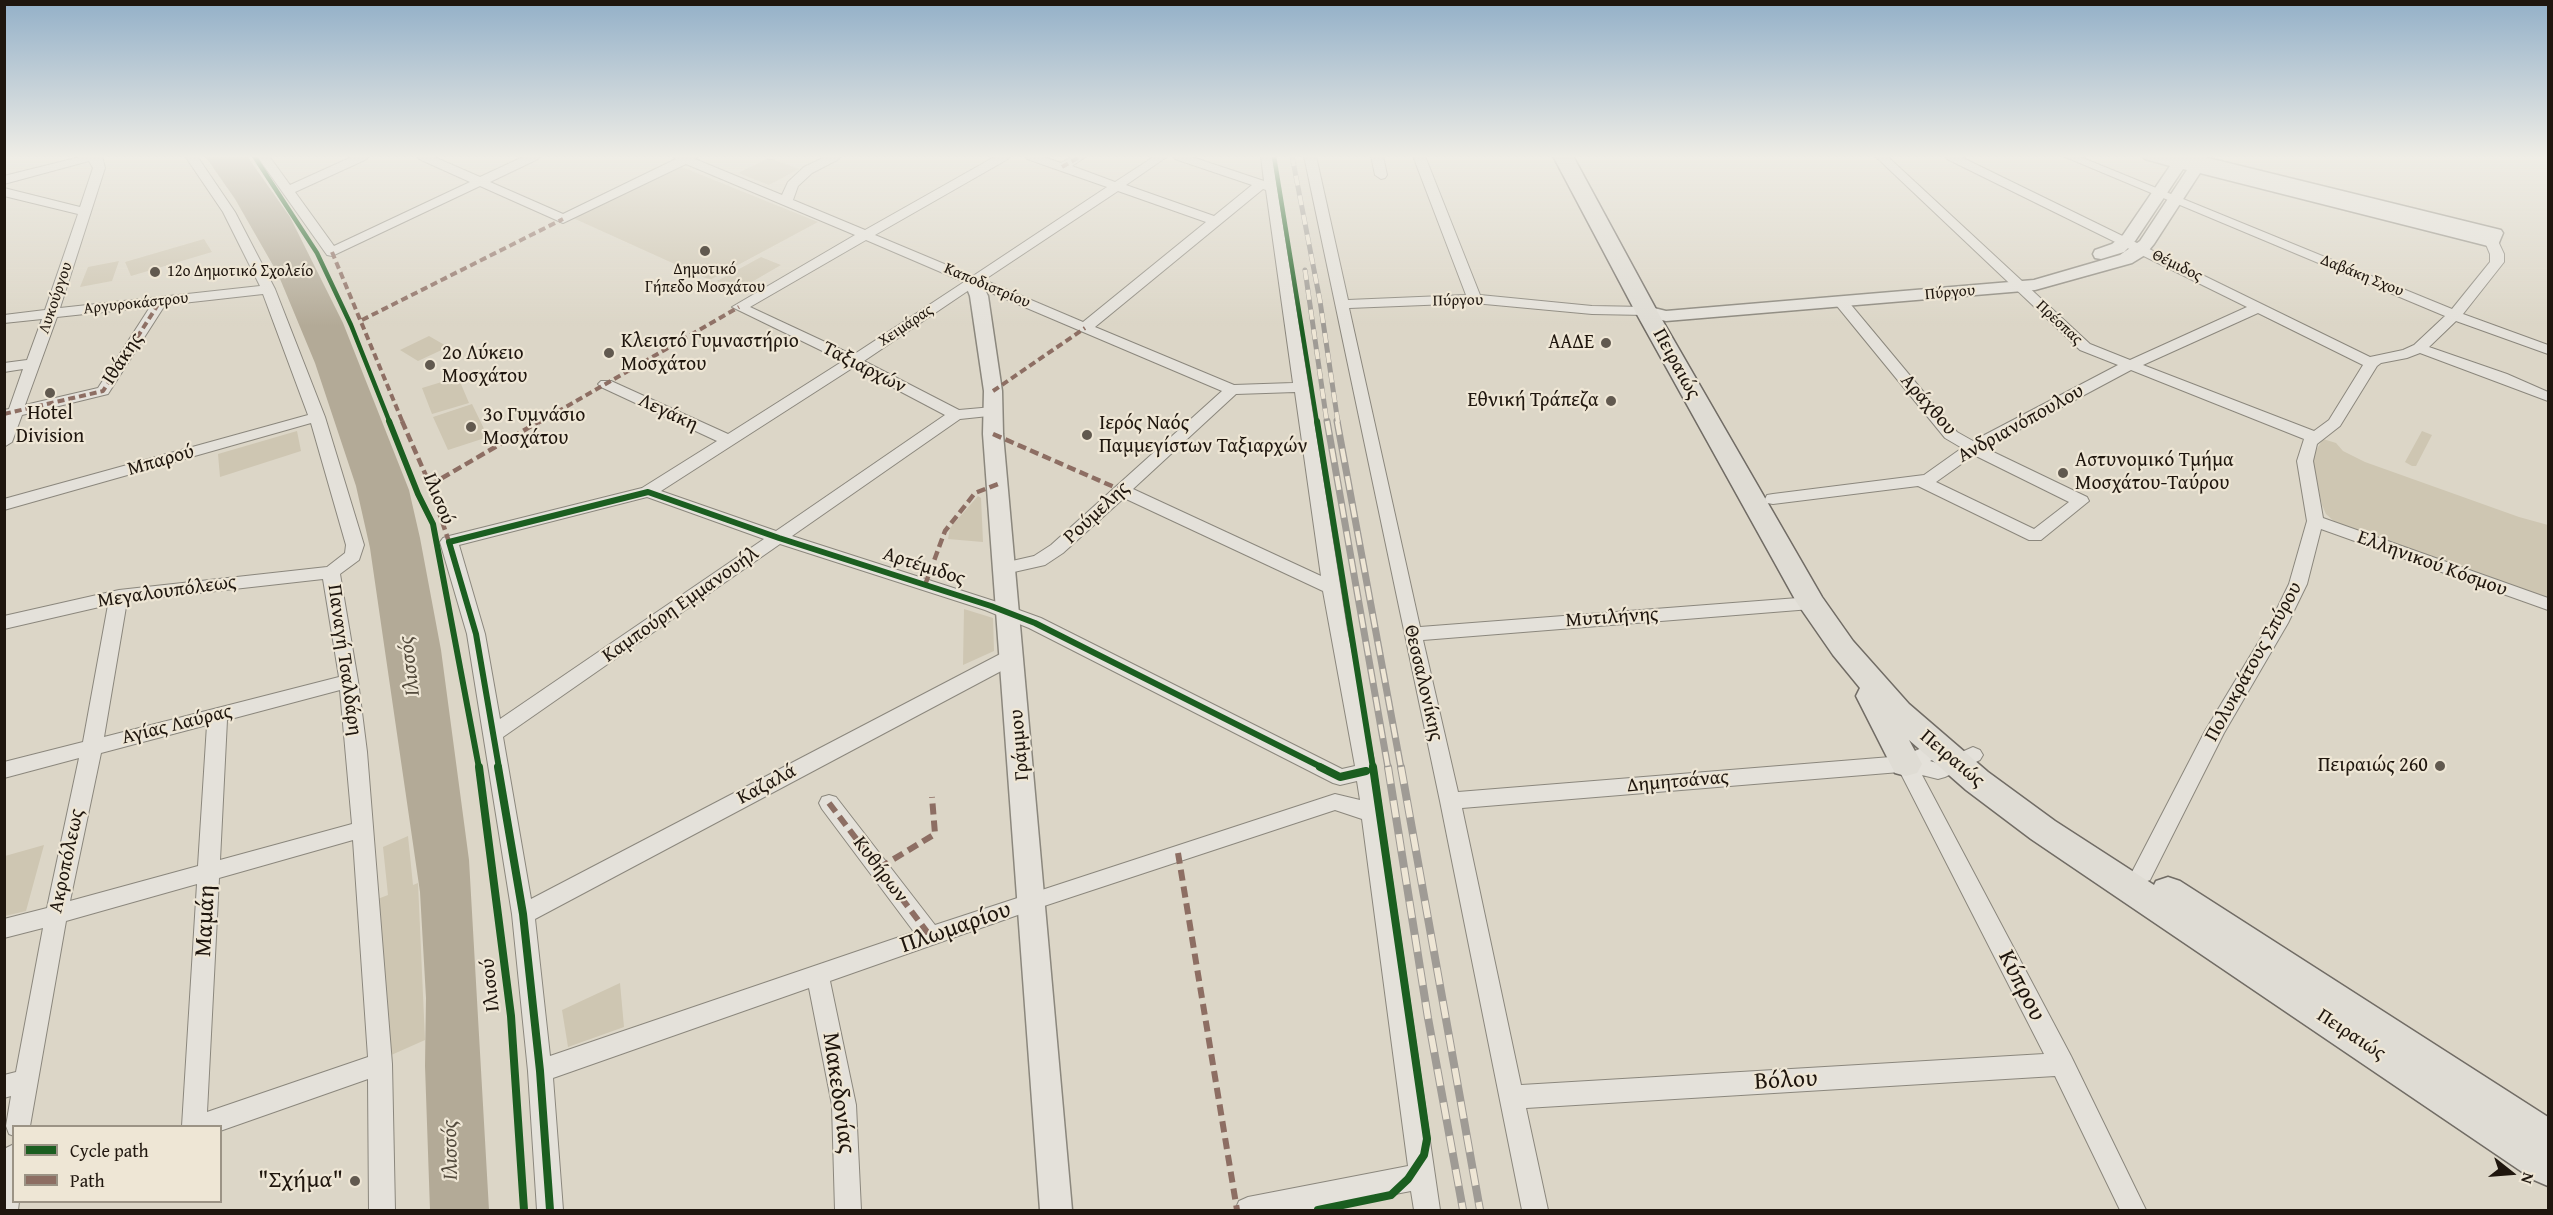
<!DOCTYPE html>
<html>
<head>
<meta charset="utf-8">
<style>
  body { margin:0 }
  #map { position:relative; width:2553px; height:1215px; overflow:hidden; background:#dcd6c7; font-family:"Gentium Book Plus",serif }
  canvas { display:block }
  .frame { position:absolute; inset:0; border:6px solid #1f160e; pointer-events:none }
  .legend { position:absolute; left:12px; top:1125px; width:210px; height:78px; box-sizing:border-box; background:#eee6d5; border:2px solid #9b9385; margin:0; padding:8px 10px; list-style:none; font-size:18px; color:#1f160e }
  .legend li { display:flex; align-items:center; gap:12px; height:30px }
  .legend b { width:30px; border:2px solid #9b9385 }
  .north { position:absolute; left:2481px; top:1143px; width:60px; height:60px; -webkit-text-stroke:4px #eee6d5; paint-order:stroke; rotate:107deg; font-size:16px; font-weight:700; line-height:24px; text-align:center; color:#1f160e }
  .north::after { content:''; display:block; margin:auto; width:21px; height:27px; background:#1f160e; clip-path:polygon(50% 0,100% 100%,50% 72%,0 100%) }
</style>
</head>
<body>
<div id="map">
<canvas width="2553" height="1215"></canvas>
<div class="frame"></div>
<ul class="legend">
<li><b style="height:8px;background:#1b5e20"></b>Cycle path</li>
<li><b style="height:8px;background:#8d6e63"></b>Path</li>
</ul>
<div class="north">N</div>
</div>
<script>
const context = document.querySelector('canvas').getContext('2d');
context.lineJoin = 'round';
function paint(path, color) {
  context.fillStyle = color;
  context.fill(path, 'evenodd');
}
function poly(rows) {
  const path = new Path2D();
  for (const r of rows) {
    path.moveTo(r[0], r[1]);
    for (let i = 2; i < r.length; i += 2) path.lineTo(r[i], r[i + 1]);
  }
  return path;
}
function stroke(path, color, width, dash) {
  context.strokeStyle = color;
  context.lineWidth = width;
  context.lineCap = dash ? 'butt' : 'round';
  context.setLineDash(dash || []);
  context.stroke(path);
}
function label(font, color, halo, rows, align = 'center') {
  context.font = font + ' "Gentium Book Plus",serif';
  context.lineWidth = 4.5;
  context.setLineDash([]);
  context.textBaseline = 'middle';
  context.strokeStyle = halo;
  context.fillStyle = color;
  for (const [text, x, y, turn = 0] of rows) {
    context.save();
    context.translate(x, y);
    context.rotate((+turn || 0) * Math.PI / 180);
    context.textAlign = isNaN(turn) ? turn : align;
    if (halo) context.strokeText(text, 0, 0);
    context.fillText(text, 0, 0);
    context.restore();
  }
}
paint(poly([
  [769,158,799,169,769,185,738,173],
  [682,167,818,222,710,280,573,218],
  [204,239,212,252,131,276,125,262],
  [761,257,781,265,738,290,717,281],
  [119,261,112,281,80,287,88,267],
  [429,336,448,347,418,361,400,350],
  [458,377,469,403,432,414,422,388],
  [472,404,488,437,448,450,433,417],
  [297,431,301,451,220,477,218,454],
  [2422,431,2432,435,2416,466,2412,466,2405,462],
  [2323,439,2336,443,2343,451,2365,462,2519,517,2548,525,2548,601,2386,546,2337,524,2326,514,2322,505,2313,464,2315,452],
  [978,496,981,498,983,542,948,539,950,528],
  [964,609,993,618,994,651,963,665],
  [408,836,413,885,418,883,425,1040,389,1056,375,900,388,895,383,847],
  [44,845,26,911,5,916,5,856],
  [620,983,624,1027,568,1047,562,1010]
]), '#cec6b2');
paint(poly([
  [205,156,247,156,290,217,343,323,409,490,420,538,441,650,469,860,489,1210,430,1210,425,1066,426,998,420,892,370,548,356,486,315,363,278,274,235,199]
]), '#b3aa97');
const minor = poly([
  [84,156,102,156,105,168,60,308,260,286,223,212,185,156,197,156,235,212,275,289,325,417,364,545,359,560,340,574,358,681,367,752,392,1064,395,1210,369,1210,368,1079,220,1131,220,1126,182,1126,197,884,66,921,30,1126,14,1126,14,1136,9,1134,6,1126,11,1096,4,1098,4,1075,16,1072,43,928,4,938,4,919,47,908,79,758,4,778,4,762,83,742,108,605,4,629,4,616,119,590,327,567,345,553,346,545,311,423,4,510,4,499,308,415,263,294,165,305,108,394,22,415,12,442,4,447,4,410,9,409,23,369,4,372,4,363,27,360,42,319,4,323,4,315,45,310,78,214,4,196,4,188,80,207,93,168,89,161,4,184,4,176,84,156],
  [150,307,98,388,25,405,57,317,150,307],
  [323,579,339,677,104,737,127,601,323,579],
  [340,690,352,824,220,860,227,720,340,690],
  [207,725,198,866,70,901,101,753,207,725],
  [353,840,368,1057,207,1112,219,878,353,840],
  [257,156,269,156,290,185,354,156,369,156,367,159,295,192,334,246,470,182,419,159,417,156,432,156,480,177,525,156,540,156,538,159,490,182,563,214,676,159,672,156,698,156,695,159,782,195,788,182,804,167,827,156,841,156,839,159,812,173,798,186,793,200,865,230,996,156,1010,156,1008,159,875,235,973,276,1107,187,1027,159,1025,156,1041,156,1061,163,1073,156,1087,156,1072,166,1115,182,1155,156,1168,156,1126,185,1214,216,1252,185,1175,159,1173,156,1189,156,1264,181,1261,157,1272,156,1347,629,1376,771,1440,1210,1414,1210,1411,1191,1311,1210,1235,1210,1239,1201,1248,1197,1408,1166,1362,819,1335,810,1032,910,830,981,856,1105,861,1210,835,1210,832,1105,809,988,553,1078,563,1210,537,1210,528,1071,512,914,467,634,440,542,443,538,449,536,642,488,717,441,601,387,598,384,601,381,611,381,728,434,843,361,732,307,855,235,686,164,563,223,480,186,332,256,327,255,257,156],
  [1263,189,1266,190,1293,383,1234,385,1095,327,1263,189],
  [1118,191,1206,222,1083,322,984,280,1118,191],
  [866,240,964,282,853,355,750,307,866,240],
  [975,286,1222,391,1051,545,1034,556,999,564,996,568,999,572,1005,574,1045,565,1063,553,1124,498,1323,591,1355,766,1342,769,1041,618,997,602,792,536,960,419,998,415,1001,412,998,409,993,407,959,410,864,361,975,286],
  [854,367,945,415,776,531,661,491,854,367],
  [1295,392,1321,576,1133,489,1236,394,1295,392],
  [647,497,764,539,500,719,485,634,459,545,647,497],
  [780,544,985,610,1029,628,1333,783,1340,785,1357,781,1360,800,1335,794,935,925,836,797,829,795,822,797,819,803,822,809,914,932,550,1056,535,919,1020,661,1022,656,1020,651,1013,649,1006,651,531,899,503,737,780,544],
  [1304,156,1316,156,1348,300,1466,295,1413,156,1425,156,1480,295,1592,306,1646,307,1653,311,1646,315,1592,314,1474,303,1349,308,1420,627,1811,597,1817,599,1820,603,1817,607,1811,609,1423,640,1458,792,1903,756,1938,741,1945,744,1948,749,1945,754,1930,761,1937,763,1973,747,1980,750,1983,755,1980,760,1945,777,1938,779,1922,775,2071,1056,2146,1210,2120,1210,2055,1076,1526,1108,1548,1210,1522,1210,1440,801,1304,156],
  [1900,772,2044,1054,1521,1085,1462,808,1900,772],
  [1371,156,1383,156,1387,175,1385,178,1381,179,1375,175,1371,156],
  [1875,156,1887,156,2090,344,2130,360,2247,307,1947,159,1945,156,1959,156,2370,357,2403,350,2414,345,2445,316,2063,156,2078,156,2452,309,2490,262,2490,254,2485,242,2492,238,2497,239,2504,254,2504,262,2463,314,2548,345,2548,354,2456,321,2429,347,2507,374,2548,392,2548,401,2420,353,2407,358,2381,363,2377,366,2340,426,2317,444,2313,461,2323,518,2548,598,2548,610,2321,529,2307,584,2288,623,2224,733,2150,880,2142,883,2134,880,2131,874,2205,731,2270,623,2289,584,2307,521,2297,461,2304,439,2131,370,1985,448,2087,497,2089,501,2041,540,2029,540,1918,486,1773,504,1767,503,1765,499,1767,495,1773,494,1924,475,1962,448,1945,438,1837,306,1835,303,1837,300,1847,300,1957,432,1973,441,2118,365,2080,350,1875,156],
  [2258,313,2363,365,2329,420,2314,431,2143,365,2258,313],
  [1974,455,2069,502,2034,529,1936,482,1974,455],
  [14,1144,14,1202,19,1202,18,1210,4,1210,4,1149,14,1144]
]);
const tertiary = poly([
  [2142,156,2200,156,2501,230,2503,233,2498,245,2492,247,2200,173,2154,244,2145,255,2132,263,2035,290,1666,321,1640,315,1637,311,1640,307,1646,306,1666,311,2034,280,2120,255,2140,241,2187,170,2183,169,2135,241,2124,252,2101,259,2095,258,2093,254,2095,250,2112,244,2123,235,2170,166,2145,159,2142,156],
  [973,276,979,277,988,296,1002,391,1003,434,1072,1210,1040,1210,983,434,984,391,970,296,964,281,967,277,973,276]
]);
const primary = poly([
  [1553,156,1573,156,1657,311,1822,597,1853,641,1909,704,1988,772,2055,821,2154,885,2156,881,2168,877,2180,881,2548,1117,2548,1186,2534,1180,2031,839,1966,790,1909,740,1922,764,1917,773,1906,776,1895,773,1856,696,1860,688,1833,655,1797,603,1635,311,1553,156]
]);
stroke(minor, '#8b877d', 2);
stroke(tertiary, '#8b877d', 3);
stroke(primary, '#716c65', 3);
paint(minor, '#e4e1da');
paint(tertiary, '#e4e1da');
paint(primary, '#dfdcd4');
const railFar2 = poly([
  [1292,156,1320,301,1338,423],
  [1305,270,1327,423]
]);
const railFar1 = poly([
  [1327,421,1388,768],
  [1337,421,1401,768]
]);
const rail = poly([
  [1388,767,1428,1018,1463,1210],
  [1401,767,1480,1210]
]);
stroke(railFar2, '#9f9b95', 5);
stroke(railFar1, '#9f9b95', 7);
stroke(rail, '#9f9b95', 8);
stroke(railFar2, '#eee6d5', 4, [10]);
stroke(railFar1, '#eee6d5', 4.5, [14]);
stroke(rail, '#eee6d5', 6, [17]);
stroke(poly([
  [1062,167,1081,156],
  [332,252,403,423],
  [362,320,563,219],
  [993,391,1085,328],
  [4,414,103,391,159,303],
  [538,423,739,307]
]), '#8d6e63', 4, [7, 4]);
stroke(poly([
  [402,421,430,485,449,542],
  [993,434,1121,490],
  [430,485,540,421],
  [925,585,945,531,975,493,998,484]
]), '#8d6e63', 4.5, [9, 4.5]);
stroke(poly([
  [829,803,931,937],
  [1178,853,1237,1210],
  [879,868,935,834,932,797]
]), '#8d6e63', 6, [11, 6]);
stroke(poly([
  [254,156,317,253,351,325,390,423],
  [1274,156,1317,423]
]), '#1b5e20', 4.5);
stroke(poly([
  [389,421,418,494,433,524,479,768],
  [1317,421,1373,768],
  [499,768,476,634,449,542,648,492,779,538,991,606,1035,623,1323,768]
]), '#1b5e20', 6);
stroke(poly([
  [479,767,511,1016,524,1210],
  [498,767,523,914,540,1071,550,1210],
  [1320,767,1340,777,1366,771],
  [1318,1210,1391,1195,1408,1179,1424,1155,1427,1139,1373,767]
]), '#1b5e20', 8);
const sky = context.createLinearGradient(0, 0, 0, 326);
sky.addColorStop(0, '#93b0c8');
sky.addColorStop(0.48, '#efede6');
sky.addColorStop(1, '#efede600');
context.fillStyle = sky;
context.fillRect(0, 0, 2553, 326);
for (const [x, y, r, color] of [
  [705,251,6,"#61594f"],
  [155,272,6,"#61594f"],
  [1606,343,6,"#61594f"],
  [609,353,6,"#61594f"],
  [430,365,6,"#61594f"],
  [50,393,6,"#61594f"],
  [1611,401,6,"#61594f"],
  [471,427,6,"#61594f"],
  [1087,435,6,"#61594f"],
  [2063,473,6,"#61594f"],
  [2440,766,6,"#61594f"],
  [355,1181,6,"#61594f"]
]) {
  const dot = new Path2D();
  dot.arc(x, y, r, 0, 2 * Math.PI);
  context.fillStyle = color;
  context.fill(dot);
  stroke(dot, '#eee6d5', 2);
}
label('16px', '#1f160e', '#eee6d5', [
  ["Θέμιδος",2177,266,26],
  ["Δαβάκη Σχου",2362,276,22],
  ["Καποδιστρίου",987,286,23],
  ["Πύργου",1950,293,-5],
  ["Λυκούργου",56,298,-71],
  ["Πύργου",1458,301,-1],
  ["Αργυροκάστρου",136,304,-6],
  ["Πρέσπας",2059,323,43],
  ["Χειμάρας",906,326,-34]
]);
label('16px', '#1f160e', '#eee6d5', [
  ["Δημοτικό",705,270],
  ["Γήπεδο Μοσχάτου",705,288],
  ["12ο Δημοτικό Σχολείο",167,272,"left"]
]);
label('20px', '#1f160e', '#eee6d5', [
  ["Κλειστό Γυμναστήριο",621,342],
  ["Μοσχάτου",621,365],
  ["ΑΑΔΕ",1594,343,"right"],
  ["2ο Λύκειο",442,354],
  ["Μοσχάτου",442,377],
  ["Εθνική Τράπεζα",1599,401,"right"],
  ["Hotel",50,414,"center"],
  ["Division",50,437,"center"],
  ["3o Γυμνάσιο",483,416],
  ["Μοσχάτου",483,439],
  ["Ιερός Ναός",1099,424],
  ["Παμμεγίστων Ταξιαρχών",1099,447],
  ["Αστυνομικό Τμήμα",2075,461],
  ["Μοσχάτου-Ταύρου",2075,484],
  ["Πειραιώς 260",2428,766,"right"]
], 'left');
label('20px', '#1f160e', '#eee6d5', [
  ["Ιθάκης",123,359,-57],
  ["Πειραιώς",1676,364,61],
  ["Ταξιαρχών",864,368,27],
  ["Αράχθου",1928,405,49],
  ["Λεγάκη",668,413,25],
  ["Ανδριανόπουλου",2021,424,-29],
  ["Μπαρού",161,461,-16],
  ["Ιλισού",438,499,68],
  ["Ρούμελης",1097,513,-43],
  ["Ελληνικού Κόσμου",2432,564,20],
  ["Αρτέμιδος",924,567,18],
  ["Μεγαλουπόλεως",167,592,-8],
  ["Καμπούρη Εμμανουήλ",681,605,-35],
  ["Μυτιλήνης",1612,618,-4],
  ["Παναγή Τσαλδάρη",344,660,82],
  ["Πολυκράτους Σπύρου",2254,662,-61],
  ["Θεσσαλονίκης",1423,683,77],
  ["Αγίας Λαύρας",177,725,-14],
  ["Γράμμου",1020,745,-95],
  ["Πειραιώς",1952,759,40],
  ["Δημητσάνας",1678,782,-5],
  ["Καζαλά",767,785,-28],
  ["Ακροπόλεως",67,861,-78],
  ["Κυθήρων",880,870,53],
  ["Ιλισού",491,985,-96],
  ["Πειραιώς",2351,1035,33]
]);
label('italic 21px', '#534a3c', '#eee6d5', [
  ["Ιλισσός",410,666,-97],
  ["Ιλισσός",451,1150,-91]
]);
label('24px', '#1f160e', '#eee6d5', [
  ["Μαμάη",206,921,-87],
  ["Πλωμαρίου",956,928,-19],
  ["Κύπρου",2021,986,63],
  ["Βόλου",1786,1081,-3],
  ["Μακεδονίας",838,1093,82]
]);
label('24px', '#1f160e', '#eee6d5', [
  ["\"Σχήμα\"",343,1181]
], 'right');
</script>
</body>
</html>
